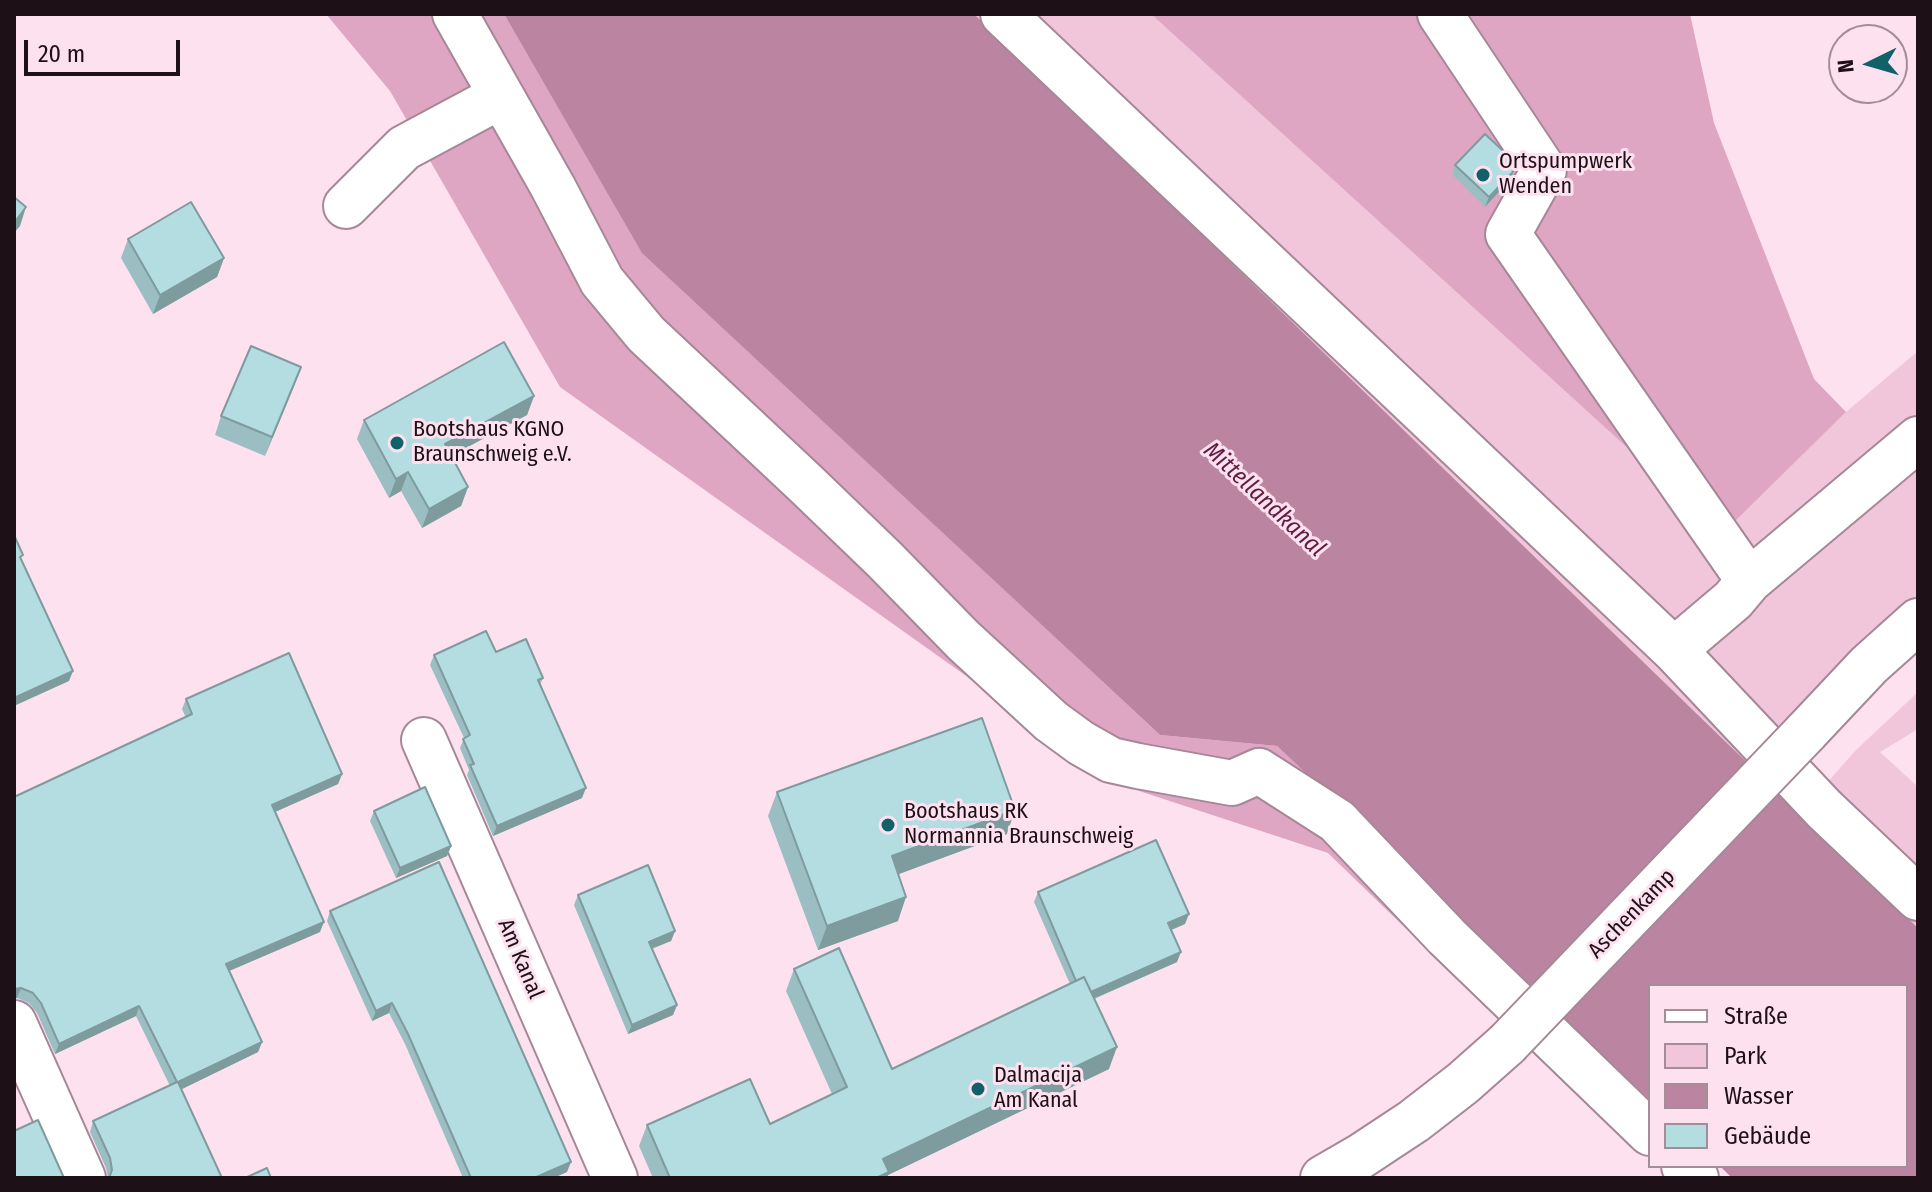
<!DOCTYPE html>
<html>
<head>
<meta charset="utf-8">
<style>
  body { margin:0 }
  #map { position:relative; width:1932px; height:1192px; overflow:hidden; background:#fde1ee; font-family:"Fira Sans Condensed",sans-serif }
  canvas { display:block }
  .frame { position:absolute; inset:0; border:16px solid #1d1117; pointer-events:none }
  .legend { position:absolute; left:1648px; top:984px; width:260px; height:184px; box-sizing:border-box; background:#fde1ee; border:2px solid #a38e98; margin:0; padding:10px 14px; list-style:none; font-size:24px; color:#1d1117 }
  .legend li { display:flex; align-items:center; gap:16px; height:40px }
  .legend b { width:40px; border:2px solid #a38e98 }
  .north { position:absolute; left:1828px; top:24px; width:80px; height:80px; box-sizing:border-box; background:#fde1ee; border:2px solid #a38e98; border-radius:50%; rotate:265deg; font-size:22px; font-weight:700; line-height:32px; text-align:center; color:#1d1117 }
  .north::after { content:''; display:block; margin:auto; width:28px; height:36px; background:#116168; clip-path:polygon(50% 0,100% 100%,50% 72%,0 100%) }
  .scale { position:absolute; left:24px; top:40px; width:156px; height:36px; box-sizing:border-box; border:4px solid #1d1117; border-top:0; padding-left:10px; font-size:24px; line-height:28px; white-space:nowrap; color:#1d1117; -webkit-text-stroke:6px #fde1ee; paint-order:stroke }
</style>
</head>
<body>
<div id="map">
<canvas width="1932" height="1192"></canvas>
<div class="frame"></div>
<ul class="legend">
<li><b style="height:10px;background:#fff"></b>Straße</li>
<li><b style="height:22px;background:#f1c6db"></b>Park</li>
<li><b style="height:22px;background:#bb85a1"></b>Wasser</li>
<li><b style="height:22px;background:#b4dde1"></b>Gebäude</li>
</ul>
<div class="north">N</div>
<div class="scale">20 m</div>
</div>
<script>
const context = document.querySelector('canvas').getContext('2d');
context.lineJoin = 'round';
function paint(path, color) {
  context.fillStyle = color;
  context.fill(path, 'evenodd');
}
function poly(rows) {
  const path = new Path2D();
  for (const r of rows) {
    path.moveTo(r[0], r[1]);
    for (let i = 2; i < r.length; i += 2) path.lineTo(r[i], r[i + 1]);
  }
  return path;
}
function stroke(path, color, width, dash) {
  context.strokeStyle = color;
  context.lineWidth = width;
  context.lineCap = dash ? 'butt' : 'round';
  context.setLineDash(dash || []);
  context.stroke(path);
}
function label(font, color, halo, rows, align = 'center') {
  context.font = font + ' "Fira Sans Condensed",sans-serif';
  context.lineWidth = 6;
  context.setLineDash([]);
  context.textBaseline = 'middle';
  context.strokeStyle = halo;
  context.fillStyle = color;
  for (const [text, x, y, turn = 0] of rows) {
    context.save();
    context.translate(x, y);
    context.rotate((+turn || 0) * Math.PI / 180);
    context.textAlign = isNaN(turn) ? turn : align;
    if (halo) context.strokeText(text, 0, 0);
    context.fillText(text, 0, 0);
    context.restore();
  }
}
paint(poly([
  [974,14,1151,14,1722,534,1846,412,1918,351,1918,596,1835,668,1747,763],
  [1918,692,1918,729,1880,752,1918,787,1918,928,1799,814,1856,750]
]), '#f1c6db');
paint(poly([
  [326,14,504,14,643,253,1160,735,1277,746,1527,983,1494,1014,1328,853,1118,784,560,387,390,91],
  [1151,14,1690,14,1714,123,1814,379,1846,412,1722,534]
]), '#dfa6c3');
paint(poly([
  [504,14,974,14,1918,928,1918,1178,1732,1178,1720,1166,1906,1166,1906,986,1650,986,1650,1100,1277,746,1160,735,642,253]
]), '#bb85a1');
const minor = poly([
  [455,14,553,187,602,281,646,334,805,483,885,560,963,640,1051,721,1081,743,1111,760,1138,766,1232,783,1259,771,1337,821,1447,937,1650,1133],
  [1003,14,1674,650,1824,809,1918,898],
  [1440,14,1544,170,1508,234,1749,581],
  [346,206,404,148,501,96],
  [1674,650,1733,600,1749,581,1918,439],
  [1805,733,1869,665,1918,621],
  [424,740,615,1178],
  [14,1023,83,1178],
  [1684,1166,1696,1178],
  [1323,1178,1361,1156,1414,1121,1463,1083,1507,1044]
]);
stroke(minor, '#a68797', 48);
stroke(minor, '#fff', 44);
const minorBridge = poly([
  [1507,1044,1805,733]
]);
stroke(minorBridge, '#a68797', 48, []);
stroke(minorBridge, '#fff', 44);
paint(poly([
  [1455,165,1513,174,1508,182,1485,207,1452,174],
  [128,239,224,258,217,277,153,314,121,258],
  [301,367,265,456,215,435,221,416],
  [534,396,527,415,451,456,468,487,461,506,422,528,401,491,389,498,357,439,364,420],
  [496,652,543,678,540,685,582,798,493,836,467,775,469,770,460,748,464,738,430,665,434,655],
  [186,699,342,774,338,784,275,812,320,932,229,971,262,1042,258,1052,181,1089,222,1178,108,1178,106,1168,90,1132,93,1121,170,1086,136,1016,55,1054,37,1013,29,1003,17,998,14,999,186,718,182,709],
  [777,792,1007,834,898,874,898,921,818,950,768,816],
  [374,811,451,846,447,856,396,878,370,821],
  [1038,892,1185,924,1171,930,1177,962,1094,999,1109,1069,888,1175,887,1178,653,1178,639,1146,647,1125,770,1124,832,1094,786,991,794,969,892,1069,1070,984,1034,902],
  [578,895,675,931,671,941,652,949,677,1005,673,1015,628,1034,574,905],
  [330,911,567,1172,553,1178,463,1178,405,1044,389,1013,372,1021,327,921]
]), '#9bbec2');
paint(poly([
  [1517,164,1508,182,1485,207,1489,197],
  [26,207,20,226,14,233,14,223],
  [224,258,217,277,153,314,160,295],
  [301,367,294,386,265,456,272,437],
  [534,396,527,415,438,463,445,444],
  [408,472,401,491,389,498,396,479],
  [468,487,461,506,422,528,429,509],
  [73,671,69,681,14,706,14,698],
  [342,774,338,784,268,815,272,805],
  [586,788,582,798,493,836,497,826],
  [1015,810,1007,834,883,880,892,856],
  [451,846,447,856,396,878,400,868],
  [906,897,898,921,818,950,827,926],
  [1189,914,1185,924,1164,933,1168,923],
  [324,922,320,932,222,974,226,964],
  [675,931,671,941,645,951,649,942],
  [1181,952,1177,962,1079,1005,1083,995],
  [21,988,17,998,14,999,14,989],
  [392,1003,389,1013,372,1021,376,1011],
  [677,1005,673,1015,628,1034,632,1025],
  [139,1006,136,1016,55,1054,59,1044],
  [262,1042,258,1052,174,1093,178,1082],
  [1117,1047,1109,1069,888,1175,887,1178,876,1178,883,1159],
  [571,1162,567,1172,553,1178,534,1178]
]), '#7e9b9e');
const building = poly([
  [1485,134,1517,164,1512,173,1489,197,1455,165,1485,134],
  [14,197,26,207,14,223,14,197],
  [191,202,224,258,160,295,128,239,191,202],
  [504,342,534,396,445,444,468,487,429,509,408,472,396,479,364,420,504,342],
  [251,346,301,367,272,437,221,416,251,346],
  [14,535,23,555,20,557,73,671,14,698,14,535],
  [486,631,496,652,526,639,543,678,538,680,586,788,497,826,470,765,474,764,463,739,470,735,434,655,486,631],
  [289,653,342,774,272,805,324,922,226,964,262,1042,178,1082,222,1178,109,1178,112,1170,110,1158,93,1121,177,1082,139,1006,59,1044,41,1003,33,993,21,988,14,989,14,797,192,714,186,699,289,653],
  [982,718,1015,810,892,856,906,897,827,926,777,792,982,718],
  [425,787,451,846,400,868,374,811,425,787],
  [1156,840,1189,914,1168,923,1181,952,1091,992,1084,977,1076,981,1038,892,1156,840],
  [439,862,571,1162,534,1178,471,1178,408,1034,392,1003,376,1011,330,911,439,862],
  [648,865,675,931,649,942,677,1005,632,1025,578,895,648,865],
  [839,948,892,1069,1084,977,1117,1047,883,1159,889,1172,876,1178,670,1178,647,1125,750,1079,770,1124,847,1087,794,969,839,948],
  [38,1120,64,1178,14,1178,14,1131,38,1120],
  [267,1168,271,1178,245,1178,267,1168]
]);
paint(building, '#b4dde1');
stroke(building, '#7e9b9e', 2);
for (const [x, y, r, color] of [
  [1483,175,8,"#116168"],
  [397,443,8,"#116168"],
  [888,825,8,"#116168"],
  [978,1089,8,"#116168"]
]) {
  const dot = new Path2D();
  dot.arc(x, y, r, 0, 2 * Math.PI);
  context.fillStyle = color;
  context.fill(dot);
  stroke(dot, '#fde1ee', 3);
}
label('22px', '#1d1117', '#fde1ee', [
  ["Ortspumpwerk",1499,162],
  ["Wenden",1499,187],
  ["Bootshaus KGNO",413,430],
  ["Braunschweig e.V.",413,455],
  ["Bootshaus RK",904,812],
  ["Normannia Braunschweig",904,837],
  ["Dalmacija",994,1076],
  ["Am Kanal",994,1101]
], 'left');
label('22px', '#1d1117', '#fde1ee', [
  ["Aschenkamp",1632,914,-46],
  ["Am Kanal",520,959,67]
]);
label('italic 24px', '#5f1d44', '#fde1ee', [
  ["Mittellandkanal",1264,500,43]
]);
</script>
</body>
</html>
